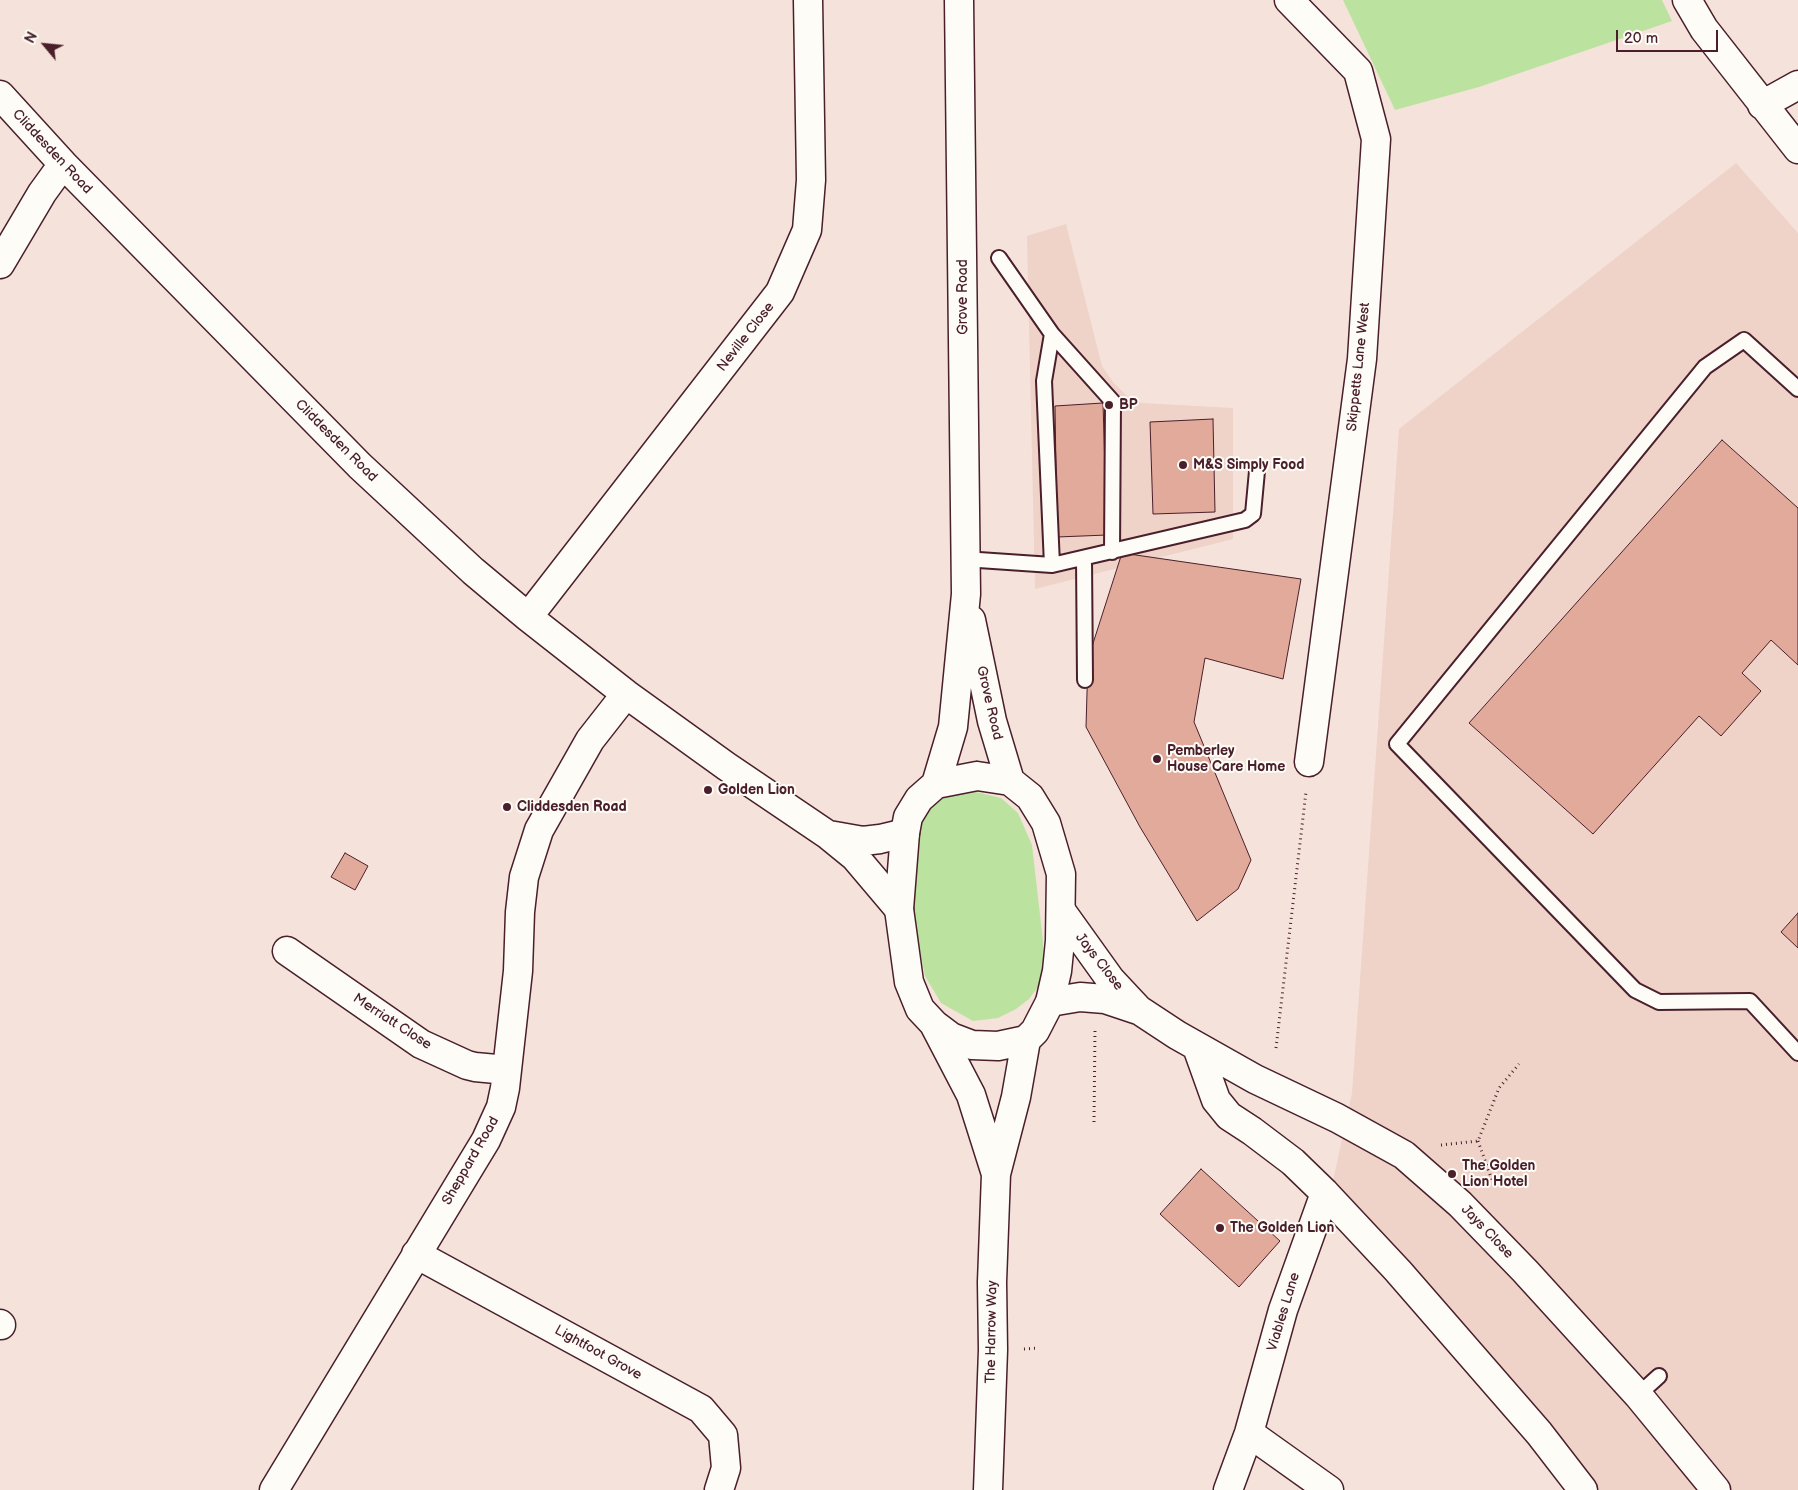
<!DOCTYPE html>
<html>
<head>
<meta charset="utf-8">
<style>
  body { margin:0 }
  #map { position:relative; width:1798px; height:1490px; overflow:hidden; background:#f5e3db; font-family:"Balsamiq Sans",sans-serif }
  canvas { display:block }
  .north { position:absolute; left:20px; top:20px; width:50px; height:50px; -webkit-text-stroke:4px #fdfcf7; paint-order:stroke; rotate:298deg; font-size:14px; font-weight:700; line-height:20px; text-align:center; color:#4a1f2b }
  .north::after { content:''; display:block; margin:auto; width:18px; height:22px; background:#4a1f2b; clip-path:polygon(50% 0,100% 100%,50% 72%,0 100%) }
  .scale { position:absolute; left:1616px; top:30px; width:102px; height:22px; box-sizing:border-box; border:2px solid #4a1f2b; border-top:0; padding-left:6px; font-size:15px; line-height:18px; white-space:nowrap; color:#4a1f2b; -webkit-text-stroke:4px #fdfcf7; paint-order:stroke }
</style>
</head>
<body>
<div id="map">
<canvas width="1798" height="1490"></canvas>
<div class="north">N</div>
<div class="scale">20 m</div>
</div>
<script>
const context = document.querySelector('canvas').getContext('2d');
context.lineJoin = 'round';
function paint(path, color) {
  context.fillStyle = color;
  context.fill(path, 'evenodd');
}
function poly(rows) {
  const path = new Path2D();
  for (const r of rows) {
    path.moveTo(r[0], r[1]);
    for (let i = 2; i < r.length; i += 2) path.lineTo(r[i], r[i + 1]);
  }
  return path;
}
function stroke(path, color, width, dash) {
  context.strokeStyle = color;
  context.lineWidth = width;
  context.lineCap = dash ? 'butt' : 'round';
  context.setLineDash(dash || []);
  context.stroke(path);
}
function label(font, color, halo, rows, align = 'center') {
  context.font = font + ' "Balsamiq Sans",sans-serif';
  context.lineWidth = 4;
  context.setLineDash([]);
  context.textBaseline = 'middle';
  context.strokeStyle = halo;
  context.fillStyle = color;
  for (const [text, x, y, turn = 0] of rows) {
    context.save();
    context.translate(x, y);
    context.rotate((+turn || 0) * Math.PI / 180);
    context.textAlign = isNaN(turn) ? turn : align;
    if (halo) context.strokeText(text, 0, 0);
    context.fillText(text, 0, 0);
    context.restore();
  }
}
paint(poly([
  [1736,163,1798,233,1798,1490,1596,1490,1332,1186,1352,1093,1399,429],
  [1066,224,1102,366,1113,382,1127,396,1142,403,1233,408,1233,539,1035,589,1027,236]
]), '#efd2c8');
paint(poly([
  [1343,0,1662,0,1672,21,1479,87,1395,110],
  [976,792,1001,798,1018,813,1032,845,1043,941,1043,977,1038,987,1029,999,1016,1009,998,1018,973,1021,941,1003,925,976,908,890,917,828,931,805,953,793]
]), '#bbe39f');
const building = poly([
  [1103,403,1107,535,1057,537,1055,406,1103,403],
  [1213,419,1215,512,1153,514,1150,422,1213,419],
  [1722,440,1798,508,1798,665,1771,640,1742,673,1761,691,1721,736,1699,716,1593,834,1469,723,1722,440],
  [1122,553,1301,579,1283,679,1205,658,1194,722,1251,860,1238,889,1197,921,1140,827,1086,727,1088,659,1122,553],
  [345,853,368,866,355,890,331,877,345,853],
  [1798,913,1798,948,1781,932,1798,913],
  [1201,1169,1280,1241,1239,1287,1160,1214,1201,1169]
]);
paint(building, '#e2aa9a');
stroke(building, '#4a1f2b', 1);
const service = poly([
  [999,258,1052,334,1044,381,1052,565],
  [1052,334,1113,402,1112,552],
  [1798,389,1744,340,1705,367,1397,744,1635,990,1659,1002,1750,1001,1798,1053],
  [964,559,1052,565,1245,520,1253,514,1257,471],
  [1084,559,1085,680],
  [1638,1395,1659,1376]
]);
const minor = poly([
  [1289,0,1358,71,1376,139,1362,359,1309,762],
  [1687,0,1704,29,1798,149],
  [0,95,63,164,360,466,473,571,528,617,626,694,726,766,828,835,855,857,899,909],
  [1762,105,1798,85],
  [0,264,42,193,63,164],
  [528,617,780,292,807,230,811,180,808,0],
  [829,835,863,841,880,839,905,833],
  [1062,912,1110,979,1139,1010,1177,1035,1255,1079,1337,1118,1404,1155,1460,1204,1525,1271,1638,1395,1716,1490],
  [287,951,421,1044,467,1065,475,1067,507,1070],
  [1050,1002,1080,997,1105,999,1138,1010],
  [1197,1047,1216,1100,1229,1116,1252,1131,1293,1162,1325,1193,1398,1271,1539,1433,1583,1490],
  [416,1254,701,1409,723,1435,726,1468,719,1490],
  [0,1324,1,1325],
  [1249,1433,1329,1490],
  [274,1490,486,1140,501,1107,505,1088,518,971,520,912,524,877,539,830,590,740,626,694],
  [1228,1490,1249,1433,1283,1310,1325,1193]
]);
const tertiary = poly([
  [971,620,992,721,1010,781],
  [977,776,1010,781,1030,797,1046,823,1061,874,1060,941,1057,971,1050,1002,1035,1031,1026,1040,998,1046,972,1045,951,1037,935,1025,920,1009,909,982,899,909,905,833,908,817,919,799,936,784,977,776],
  [936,784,953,727,966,594,959,0],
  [935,1026,971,1095,996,1174],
  [988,1490,993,1350,992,1282,996,1174,1016,1097,1026,1040]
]);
stroke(service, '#4a1f2b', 18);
stroke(minor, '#4a1f2b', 31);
stroke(tertiary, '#4a1f2b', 31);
stroke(poly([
  [1276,1048,1306,792],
  [1094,1122,1095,1030],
  [1478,1141,1493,1183],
  [1441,1145,1478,1141,1499,1088,1519,1064],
  [1024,1349,1039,1348]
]), '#4a1f2b', 3, [1, 4]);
stroke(service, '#fdfcf7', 14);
stroke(minor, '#fdfcf7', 28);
stroke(tertiary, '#fdfcf7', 28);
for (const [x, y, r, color] of [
  [1109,405,5,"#4a1f2b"],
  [1183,465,5,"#4a1f2b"],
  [1157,759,5,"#4a1f2b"],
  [708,790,5,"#4a1f2b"],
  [507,807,5,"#4a1f2b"],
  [1452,1174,5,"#4a1f2b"],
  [1220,1228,5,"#4a1f2b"]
]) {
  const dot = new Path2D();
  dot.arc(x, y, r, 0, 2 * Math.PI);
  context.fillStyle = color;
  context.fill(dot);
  stroke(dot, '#fdfcf7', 2);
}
label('14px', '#4a1f2b', '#fdfcf7', [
  ["Cliddesden Road",52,152,47],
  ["Grove Road",963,297,-90],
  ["Neville Close",746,337,-52],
  ["Skippetts Lane West",1359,367,-84],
  ["Cliddesden Road",336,441,45],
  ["Grove Road",989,703,77],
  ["Jays Close",1099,962,52],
  ["Merriatt Close",392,1022,33],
  ["Sheppard Road",471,1161,-60],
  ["Jays Close",1487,1232,46],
  ["Viables Lane",1284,1312,-73],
  ["The Harrow Way",992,1332,-89],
  ["Lightfoot Grove",598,1353,29]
]);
label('bold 14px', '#4a1f2b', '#fdfcf7', [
  ["BP",1119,405],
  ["M&S Simply Food",1193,465],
  ["Pemberley",1167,751],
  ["House Care Home",1167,767],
  ["Golden Lion",718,790],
  ["Cliddesden Road",517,807],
  ["The Golden",1462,1166],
  ["Lion Hotel",1462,1182],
  ["The Golden Lion",1230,1228]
], 'left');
</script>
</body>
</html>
